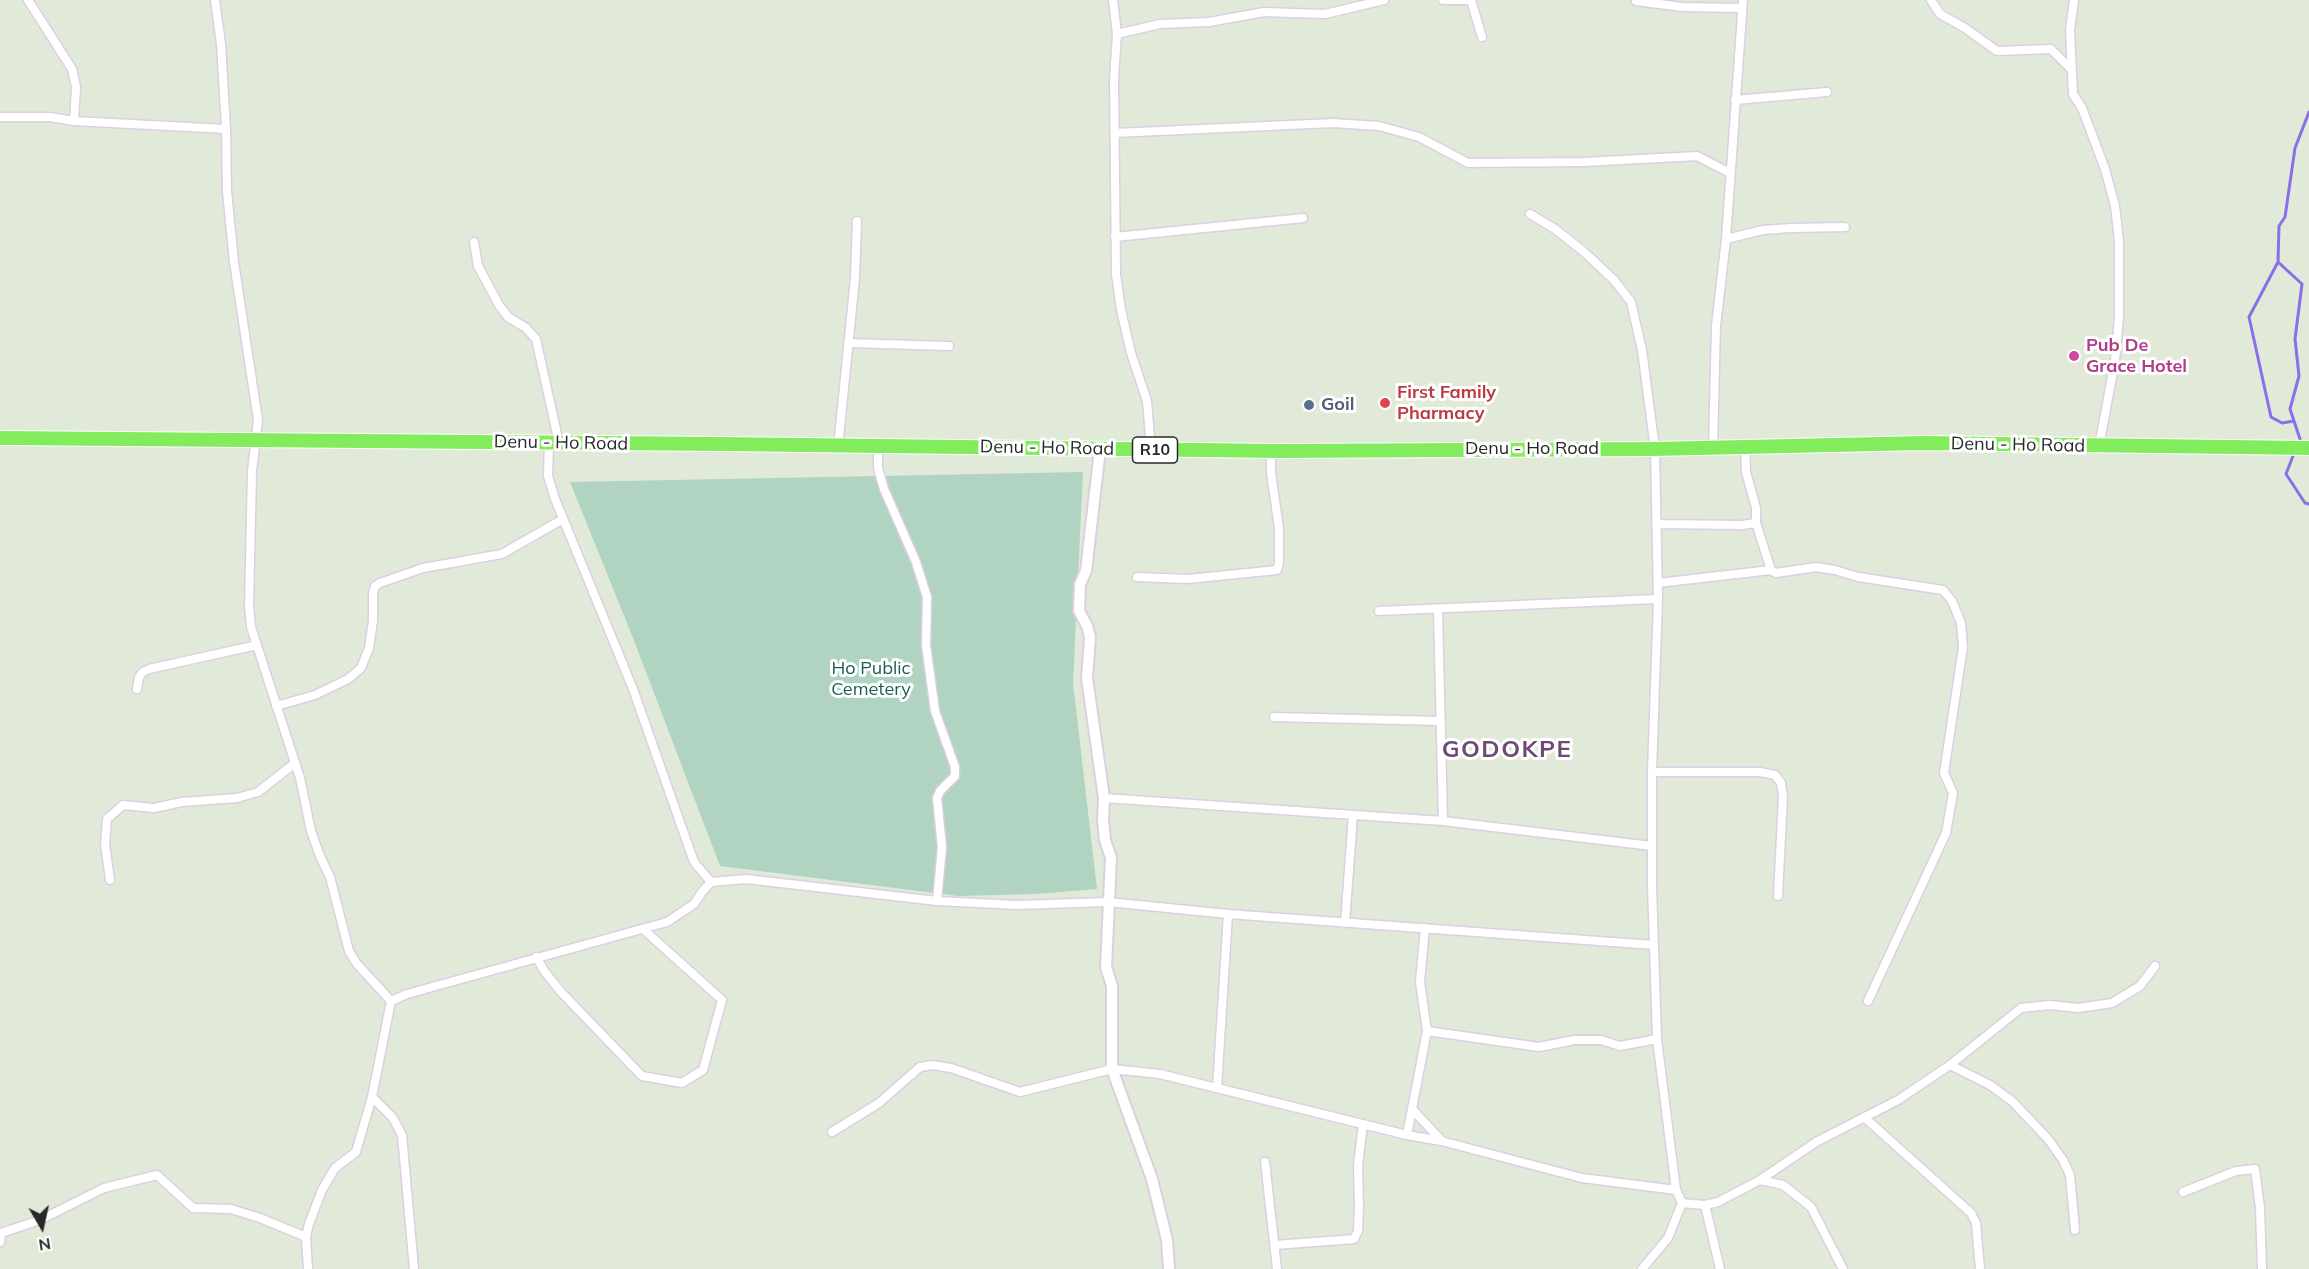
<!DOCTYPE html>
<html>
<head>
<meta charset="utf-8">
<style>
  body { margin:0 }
  #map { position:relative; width:2309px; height:1269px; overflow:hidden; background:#e1ead9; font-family:Mulish,sans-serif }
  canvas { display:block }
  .north { position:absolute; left:12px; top:1197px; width:60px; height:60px; -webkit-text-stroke:4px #fff; paint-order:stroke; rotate:171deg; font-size:16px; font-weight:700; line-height:24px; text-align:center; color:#282828 }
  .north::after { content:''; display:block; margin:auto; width:21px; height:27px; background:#282828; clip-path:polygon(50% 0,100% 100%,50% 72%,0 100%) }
</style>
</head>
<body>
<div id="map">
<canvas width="2309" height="1269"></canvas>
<div class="north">N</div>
</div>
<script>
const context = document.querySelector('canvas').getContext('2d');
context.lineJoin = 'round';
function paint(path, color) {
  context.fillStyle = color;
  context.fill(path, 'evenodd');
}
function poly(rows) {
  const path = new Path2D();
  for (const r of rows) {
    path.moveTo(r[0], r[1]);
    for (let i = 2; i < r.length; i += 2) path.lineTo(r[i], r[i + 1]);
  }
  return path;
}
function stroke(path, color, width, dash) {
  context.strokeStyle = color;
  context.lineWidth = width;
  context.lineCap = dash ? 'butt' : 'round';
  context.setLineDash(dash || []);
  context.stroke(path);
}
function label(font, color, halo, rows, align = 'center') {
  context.font = font + ' Mulish,sans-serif';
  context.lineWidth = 6;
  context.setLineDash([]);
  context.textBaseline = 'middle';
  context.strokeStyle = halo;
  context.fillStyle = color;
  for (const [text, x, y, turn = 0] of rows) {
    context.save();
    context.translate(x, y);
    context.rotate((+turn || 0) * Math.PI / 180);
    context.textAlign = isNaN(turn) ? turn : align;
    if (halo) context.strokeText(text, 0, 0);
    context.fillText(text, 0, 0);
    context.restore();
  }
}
paint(poly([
  [1083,472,1073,683,1097,889,1035,894,958,896,720,866,633,638,570,482]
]), '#b1d3c1');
stroke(poly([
  [2278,262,2249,317,2271,417,2282,423,2294,421],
  [2300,439,2290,409,2299,376,2295,339,2302,284,2278,262,2279,226,2285,217,2295,148,2309,112],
  [2293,456,2286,474,2305,503,2309,504]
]), '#8a6eea', 3);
const minor = poly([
  [28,0,72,69,76,87,74,121],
  [215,0,221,44,226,129,227,191,234,262,258,420,252,471,249,606,251,627,300,778,311,831,320,856,330,877,349,951,357,964,391,1001],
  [1113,0,1117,34,1114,79,1116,274,1121,310,1131,353,1147,401,1151,450],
  [1443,0,1471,0,1482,37],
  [1931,0,1940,14,1965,28,1997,51,2051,49,2071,69],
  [2074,0,2070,30,2073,94,2082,108,2105,169,2115,206,2119,241,2119,317,2115,361,2099,446],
  [1636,1,1682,7,1742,8],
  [1117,34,1160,24,1209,22,1264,12,1325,14,1384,0],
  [1735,100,1827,92],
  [0,117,50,117,74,121,226,129],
  [1115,133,1333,123,1379,126,1419,137,1468,163,1584,162,1697,156,1730,173],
  [1530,214,1555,229,1583,251,1614,280,1631,302,1642,350,1655,449,1658,599,1652,772,1652,886,1657,1039,1676,1190,1682,1203,1668,1238,1642,1269],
  [1115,237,1303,218],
  [1726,239,1763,230,1791,228,1845,227],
  [474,242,478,266,499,305,508,317,526,328,536,339,559,443],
  [848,343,949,346],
  [549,443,548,476,555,499,633,689,694,862,711,882],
  [1745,446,1746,472,1756,508,1756,523,1771,570,1776,573,1816,567,1835,570,1858,577,1943,590,1952,601,1961,623,1963,647,1944,773,1953,793,1946,833,1868,1001],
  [838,447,855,278,857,221],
  [878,447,878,468,884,489,916,562,927,597,926,645,935,711,955,767,955,776,940,791,937,798,942,847,937,901],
  [1713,447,1716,326,1726,239,1743,0],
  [1658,524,1742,525,1756,523],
  [1137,577,1188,579,1277,570,1279,564,1279,528,1271,473,1271,451],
  [1658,583,1771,570],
  [1438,610,1443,821],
  [1379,611,1658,599],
  [137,689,139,677,143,672,149,669,257,645],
  [276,706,315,695,348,679,361,668,369,648,373,621,373,593,375,586,380,583,423,568,502,554,563,519],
  [1274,717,1441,721],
  [1652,772,1760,772,1775,775,1781,783,1783,796,1778,896],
  [1104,798,1443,821,1652,846],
  [110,880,105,844,107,819,123,805,154,808,182,802,237,798,258,792,295,763],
  [1345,923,1353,815],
  [1425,928,1420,982,1427,1031,1539,1047,1574,1040,1601,1040,1620,1046,1657,1039],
  [536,957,545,972,561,992,642,1076,682,1083,703,1070,722,1000,643,929],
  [391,1001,407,994,667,922,694,904,702,892,711,882,746,879,937,901,1017,905,1108,902,1228,914,1654,945],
  [1950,1065,1990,1085,2013,1102,2048,1139,2063,1160,2070,1175,2075,1230],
  [1217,1088,1228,914],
  [372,1097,393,1118,402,1135,414,1269],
  [1412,1109,1441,1140],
  [1864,1117,1971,1213,1976,1223,1980,1269],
  [832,1132,879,1103,920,1067,933,1065,951,1068,1020,1092,1112,1069,1160,1074,1407,1135,1441,1141,1582,1178,1676,1190],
  [1407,1135,1427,1031],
  [1265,1162,1277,1269],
  [1760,1180,1816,1142,1898,1100,1950,1065,2021,1008,2050,1005,2078,1008,2112,1003,2140,986,2155,966],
  [2183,1192,2236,1171,2255,1169,2260,1208,2262,1269],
  [1682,1203,1705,1205,1718,1202,1760,1180,1783,1185,1811,1207,1843,1269],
  [1705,1205,1720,1269],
  [0,1242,1,1233,40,1220,104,1188,157,1175,193,1208,231,1209,260,1218,306,1237],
  [1275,1245,1354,1239,1358,1231,1359,1207,1358,1165,1363,1124],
  [308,1269,306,1237,309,1224,322,1190,335,1168,356,1152,372,1097,391,1001]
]);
const tertiary = poly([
  [1100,449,1086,571,1080,584,1079,611,1087,626,1090,637,1087,678,1104,798,1103,820,1105,840,1111,858,1106,967,1112,986,1112,1069,1152,1179,1167,1240,1169,1269]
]);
const primary = poly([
  [0,438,723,444,1279,451,1655,449,1923,443,2309,448]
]);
stroke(minor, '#dccfe1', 11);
stroke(tertiary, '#dccfe1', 14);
stroke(primary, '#fff', 16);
stroke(minor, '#fff', 8);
stroke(tertiary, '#fff', 10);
stroke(primary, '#83ec5c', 14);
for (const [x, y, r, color] of [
  [2074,356,6,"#d1479c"],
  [1385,403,6,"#e0444e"],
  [1309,405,6,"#5c6f8a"]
]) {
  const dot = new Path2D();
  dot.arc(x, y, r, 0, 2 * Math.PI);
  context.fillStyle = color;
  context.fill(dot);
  stroke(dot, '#fff', 2);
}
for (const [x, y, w] of [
  [1155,450,45]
]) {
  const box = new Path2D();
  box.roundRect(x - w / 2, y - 13, w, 26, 4.5);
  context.fillStyle = '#fff';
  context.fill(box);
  stroke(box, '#282828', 1.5);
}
label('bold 16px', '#282828', null, [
  ["R10",1155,450]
]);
label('bold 18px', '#b23c85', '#fff', [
  ["Pub De",2086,346],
  ["Grace Hotel",2086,367]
], 'left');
label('bold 18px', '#be3a42', '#fff', [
  ["First Family",1397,393],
  ["Pharmacy",1397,414]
], 'left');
label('bold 18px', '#4e5e75', '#fff', [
  ["Goil",1321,405]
], 'left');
label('18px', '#282828', '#fff', [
  ["Denu - Ho Road",561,443,1],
  ["Denu - Ho Road",2018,445,1],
  ["Denu - Ho Road",1047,448,1],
  ["Denu - Ho Road",1532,449]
]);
label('18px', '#1b6150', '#fff', [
  ["Ho Public",871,669],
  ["Cemetery",871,690]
]);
context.letterSpacing = '1.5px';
label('bold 24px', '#6d4a76', '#fff', [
  ["GODOKPE",1507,750]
]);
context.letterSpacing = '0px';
</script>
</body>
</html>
